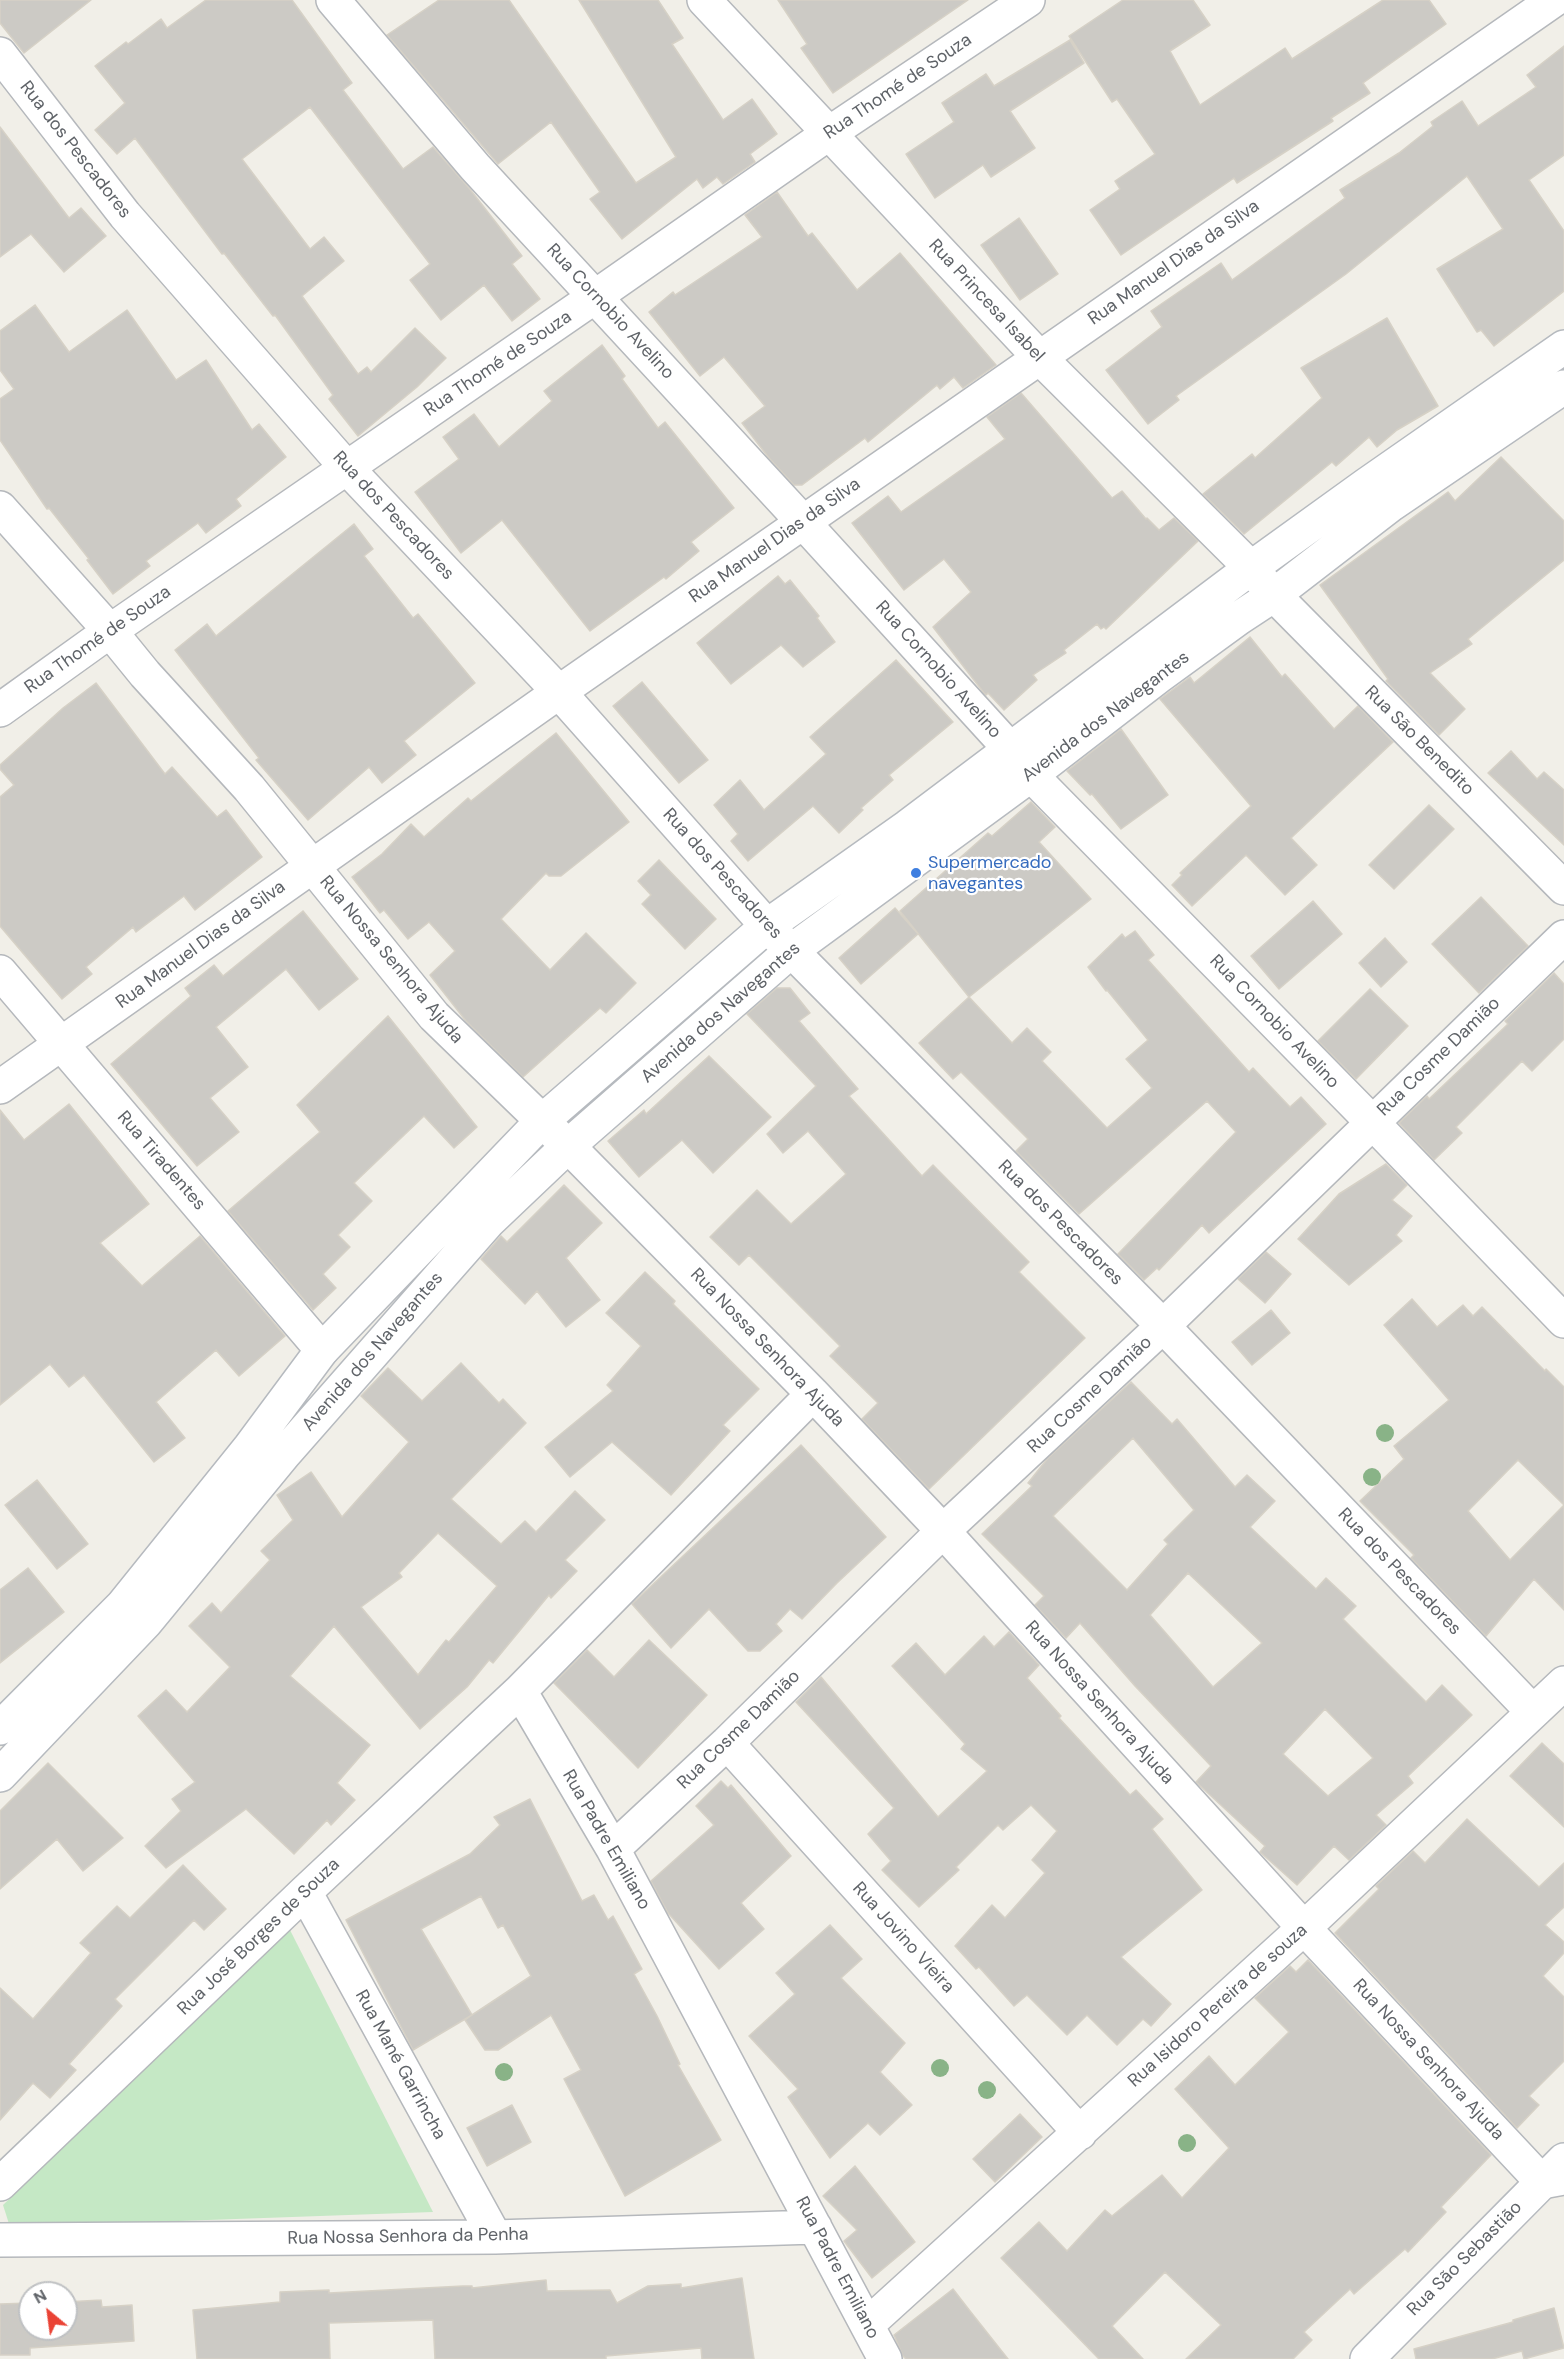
<!DOCTYPE html>
<html>
<head>
<meta charset="utf-8">
<style>
  body { margin:0 }
  #map { position:relative; width:1564px; height:2359px; overflow:hidden; background:#f1efe8; font-family:"DM Sans",sans-serif }
  canvas { display:block }
  .north { position:absolute; left:18px; top:2281px; width:60px; height:60px; box-sizing:border-box; background:#fff; border:2px solid #bfc1c3; border-radius:50%; rotate:331deg; font-size:16px; font-weight:700; line-height:24px; text-align:center; color:#5f6368 }
  .north::after { content:''; display:block; margin:auto; width:21px; height:27px; background:#ea4335; clip-path:polygon(50% 0,100% 100%,50% 72%,0 100%) }
</style>
</head>
<body>
<div id="map">
<canvas width="1564" height="2359"></canvas>
<div class="north">N</div>
</div>
<script>
const context = document.querySelector('canvas').getContext('2d');
context.lineJoin = 'round';
function paint(path, color) {
  context.fillStyle = color;
  context.fill(path, 'evenodd');
}
function poly(rows) {
  const path = new Path2D();
  for (const r of rows) {
    path.moveTo(r[0], r[1]);
    for (let i = 2; i < r.length; i += 2) path.lineTo(r[i], r[i + 1]);
  }
  return path;
}
function stroke(path, color, width, dash) {
  context.strokeStyle = color;
  context.lineWidth = width;
  context.lineCap = dash ? 'butt' : 'round';
  context.setLineDash(dash || []);
  context.stroke(path);
}
function label(font, color, halo, rows, align = 'center') {
  context.font = font + ' "DM Sans",sans-serif';
  context.lineWidth = 4.5;
  context.setLineDash([]);
  context.textBaseline = 'middle';
  context.strokeStyle = halo;
  context.fillStyle = color;
  for (const [text, x, y, turn = 0] of rows) {
    context.save();
    context.translate(x, y);
    context.rotate((+turn || 0) * Math.PI / 180);
    context.textAlign = isNaN(turn) ? turn : align;
    if (halo) context.strokeText(text, 0, 0);
    context.fillText(text, 0, 0);
    context.restore();
  }
}
paint(poly([
  [290,1930,433,2212,10,2227,3,2205]
]), '#c5e8c5');
const building = poly([
  [0,0,91,0,24,53,0,23,0,0],
  [206,0,292,0,352,83,343,90,403,169,433,147,469,188,522,256,512,264,540,299,512,321,484,285,441,320,410,280,430,264,310,107,242,159,310,249,324,237,344,261,302,296,358,374,367,367,371,372,415,328,446,358,417,387,358,436,329,399,333,395,275,315,273,316,224,253,222,254,135,138,117,154,95,130,125,103,95,66,126,42,128,44,161,19,167,28,206,0],
  [439,0,509,0,636,183,676,157,579,0,658,0,683,38,672,44,723,120,752,99,777,134,750,154,755,162,723,184,717,177,703,188,697,179,622,239,590,199,600,192,551,122,498,164,387,35,439,0],
  [778,0,968,0,833,93,801,48,807,44,778,0],
  [1123,0,1193,0,1210,25,1170,51,1200,105,1285,48,1292,59,1383,0,1429,0,1446,24,1363,83,1370,93,1331,118,1333,121,1237,183,1234,178,1121,255,1090,210,1120,189,1115,181,1155,154,1117,99,1112,102,1069,36,1123,0],
  [1070,40,1084,63,1010,111,1035,148,991,177,983,165,935,198,906,154,954,122,942,103,986,74,994,86,1070,40],
  [1564,46,1564,155,1529,180,1564,231,1564,291,1494,346,1481,330,1477,332,1437,269,1503,229,1467,176,1346,274,1176,396,1179,400,1148,424,1106,370,1162,327,1151,311,1221,263,1232,280,1345,198,1340,190,1399,153,1433,126,1431,122,1462,101,1478,126,1536,87,1527,75,1564,46],
  [0,127,69,218,81,208,106,236,64,272,31,234,0,257,0,127],
  [777,192,808,236,812,233,857,290,900,253,996,365,963,388,954,377,940,389,937,385,868,442,865,438,802,485,794,485,769,458,742,423,765,406,724,357,700,376,649,312,673,292,675,295,762,237,745,215,777,192],
  [1019,218,1058,274,1020,300,981,245,1019,218],
  [35,305,69,352,127,310,176,380,206,360,252,430,259,424,286,457,236,499,241,506,206,533,198,523,146,561,150,566,113,594,87,560,89,559,49,508,47,509,0,440,0,399,14,389,0,370,0,331,35,305],
  [1387,318,1438,406,1397,430,1377,447,1369,437,1336,466,1332,462,1244,534,1203,494,1252,454,1255,458,1322,398,1301,368,1387,318],
  [602,345,625,376,622,379,658,428,665,422,734,508,691,542,699,551,666,579,664,577,590,631,502,520,461,553,415,492,459,459,443,437,474,414,499,447,552,401,544,391,602,345],
  [1021,393,1112,498,1122,491,1146,519,1147,518,1159,530,1174,518,1198,541,1106,629,1104,627,1101,629,1097,624,1064,650,1066,653,1033,675,1037,680,1004,710,988,693,986,695,984,693,933,627,971,592,944,559,904,590,852,523,888,496,901,512,1005,439,987,417,1021,393],
  [1501,457,1564,521,1564,560,1468,639,1472,644,1430,673,1465,709,1439,735,1386,681,1388,679,1320,585,1448,492,1455,501,1501,457],
  [354,524,373,549,364,556,413,618,418,614,475,683,404,741,416,755,382,783,369,767,308,820,256,760,259,758,175,650,207,624,216,636,354,524],
  [778,576,785,584,790,580,819,616,817,618,835,642,803,667,781,645,731,684,697,643,778,576],
  [1250,637,1282,677,1285,674,1334,729,1358,706,1393,742,1291,838,1317,865,1285,895,1246,855,1192,906,1172,885,1182,875,1180,873,1251,806,1160,699,1190,677,1194,683,1250,637],
  [896,660,953,722,889,775,893,780,861,808,863,810,839,833,813,806,748,861,731,841,738,834,714,805,740,780,764,810,826,754,810,737,896,660],
  [642,682,708,760,679,783,613,706,642,682],
  [96,683,165,774,172,767,217,817,226,810,262,857,195,910,184,896,136,932,133,927,86,967,92,974,62,999,0,926,0,797,14,785,0,769,0,765,63,708,96,683],
  [1121,729,1168,795,1121,829,1092,794,1090,795,1067,771,1121,729],
  [556,733,629,822,561,876,549,876,546,873,501,919,550,970,586,933,636,983,606,1013,600,1008,523,1077,466,1021,430,975,455,951,429,922,408,939,384,910,380,913,352,877,382,854,411,824,424,837,468,798,471,801,556,733],
  [1511,751,1537,779,1544,772,1564,790,1564,845,1488,773,1511,751],
  [1031,802,1055,827,1039,842,1091,899,969,997,900,911,988,833,992,836,1031,802],
  [1429,805,1454,829,1394,889,1369,865,1429,805],
  [659,860,716,919,685,949,642,904,651,895,638,881,659,860],
  [1481,897,1528,946,1479,993,1432,944,1481,897],
  [1313,901,1342,934,1279,989,1251,956,1313,901],
  [895,908,918,934,861,984,839,958,895,908],
  [303,911,358,979,319,1010,286,969,216,1027,248,1067,210,1098,239,1132,197,1166,111,1064,191,996,185,988,214,965,223,976,303,911],
  [1135,931,1154,955,1148,960,1249,1072,1253,1068,1290,1107,1301,1097,1326,1124,1209,1233,1202,1225,1159,1270,1157,1268,1144,1280,1118,1254,1236,1132,1207,1101,1079,1214,1016,1151,1028,1139,961,1072,953,1079,919,1043,969,997,1012,1043,1027,1028,1051,1052,1042,1061,1107,1128,1152,1088,1126,1059,1148,1040,1107,990,1106,991,1088,967,1122,934,1125,938,1135,931],
  [1385,938,1407,962,1381,987,1359,963,1385,938],
  [1554,973,1564,984,1564,1039,1532,1071,1522,1061,1456,1127,1462,1133,1434,1160,1399,1123,1427,1096,1429,1099,1508,1024,1505,1021,1554,973],
  [777,988,790,988,810,1013,799,1021,858,1089,849,1096,922,1176,933,1165,1029,1262,1019,1272,1085,1338,929,1489,862,1419,878,1403,830,1356,840,1346,749,1255,739,1265,710,1237,757,1190,791,1224,846,1174,808,1131,783,1153,767,1134,816,1086,747,1014,777,988],
  [1370,989,1408,1026,1356,1079,1318,1041,1370,989],
  [388,1016,477,1127,454,1148,424,1116,354,1183,372,1201,338,1235,350,1247,323,1274,336,1288,313,1310,228,1211,320,1132,297,1105,388,1016],
  [709,1056,771,1117,713,1173,682,1140,639,1177,608,1141,644,1110,646,1114,709,1056],
  [69,1104,149,1204,100,1243,142,1286,200,1236,285,1336,239,1376,216,1350,156,1402,185,1438,154,1462,84,1375,69,1387,50,1364,0,1405,0,1110,24,1140,69,1104],
  [1386,1164,1407,1185,1392,1200,1412,1216,1396,1235,1402,1241,1349,1285,1298,1239,1339,1194,1386,1164],
  [564,1185,602,1223,566,1258,600,1300,566,1327,537,1291,525,1304,481,1259,501,1236,507,1242,564,1185],
  [1266,1252,1291,1274,1265,1303,1238,1279,1266,1252],
  [645,1272,675,1301,673,1304,759,1389,723,1425,730,1431,671,1495,612,1442,570,1477,545,1447,613,1391,607,1385,641,1346,606,1313,645,1272],
  [1412,1299,1437,1327,1463,1305,1473,1316,1482,1307,1545,1371,1546,1369,1564,1387,1564,1610,1534,1579,1486,1636,1411,1558,1414,1555,1360,1501,1404,1459,1394,1446,1449,1400,1384,1325,1412,1299],
  [1518,1460,1564,1505,1510,1560,1468,1511,1518,1460],
  [1271,1310,1290,1333,1252,1365,1232,1342,1271,1310],
  [461,1363,499,1403,503,1399,526,1423,451,1499,501,1544,525,1521,536,1532,575,1491,605,1520,565,1560,577,1571,551,1598,549,1595,493,1663,489,1660,467,1687,420,1729,334,1626,290,1676,370,1745,337,1783,355,1800,331,1825,327,1820,294,1854,246,1809,166,1868,145,1846,181,1811,172,1799,195,1782,138,1716,166,1690,187,1712,230,1667,189,1626,212,1603,221,1613,270,1560,261,1551,293,1520,277,1495,311,1472,342,1517,409,1442,361,1396,388,1368,422,1401,461,1363],
  [438,1533,497,1586,449,1642,446,1640,418,1675,361,1607,402,1577,399,1573,438,1533],
  [1131,1382,1172,1424,1177,1419,1235,1487,1247,1475,1275,1501,1250,1527,1316,1589,1326,1578,1356,1606,1343,1619,1426,1702,1442,1685,1472,1715,1408,1776,1413,1783,1376,1815,1386,1825,1349,1860,1334,1846,1297,1885,1260,1852,1265,1846,1196,1782,1211,1766,1135,1686,1080,1623,1066,1638,1035,1605,1044,1596,982,1534,1032,1486,1028,1483,1048,1458,1131,1382],
  [1133,1438,1194,1510,1164,1540,1168,1544,1127,1590,1053,1516,1133,1438],
  [1188,1573,1262,1643,1213,1687,1150,1615,1188,1573],
  [1325,1709,1373,1758,1328,1796,1283,1754,1325,1709],
  [801,1445,886,1537,837,1583,802,1619,790,1609,776,1624,782,1631,760,1651,748,1651,709,1609,671,1648,632,1604,801,1445],
  [37,1480,88,1544,57,1569,5,1505,37,1480],
  [28,1568,64,1612,0,1663,0,1590,28,1568],
  [1009,1632,1039,1665,1027,1678,1061,1716,1059,1718,1130,1795,1136,1790,1163,1819,1152,1829,1202,1890,1121,1957,1171,2004,1151,2026,1143,2019,1117,2045,1087,2015,1067,2035,1027,1995,1014,2006,979,1967,976,1969,955,1946,992,1905,1005,1918,1045,1873,1032,1860,1057,1831,1031,1805,1003,1830,998,1825,956,1867,959,1870,919,1907,882,1870,891,1861,868,1834,894,1808,796,1702,821,1677,938,1817,987,1771,961,1749,965,1744,892,1666,916,1643,945,1675,984,1636,994,1647,1009,1632],
  [649,1640,707,1695,638,1768,554,1683,587,1650,614,1677,649,1640],
  [1542,1743,1564,1764,1564,1827,1510,1776,1542,1743],
  [48,1763,123,1838,83,1871,57,1839,0,1889,0,1811,48,1763],
  [721,1781,728,1788,731,1785,791,1856,741,1903,764,1929,719,1969,668,1913,651,1881,714,1825,696,1806,721,1781],
  [530,1799,582,1901,594,1895,608,1920,613,1916,642,1969,634,1974,657,2016,680,2064,678,2065,721,2140,625,2196,564,2079,581,2070,551,2015,498,2050,485,2050,465,2020,472,2015,413,2050,346,1920,470,1854,500,1825,494,1817,530,1799],
  [481,1896,498,1928,503,1925,531,1976,472,2015,421,1929,481,1896],
  [1467,1819,1539,1887,1564,1863,1564,1907,1545,1925,1564,1942,1564,1953,1543,1976,1564,1997,1564,2061,1529,2096,1539,2105,1517,2128,1335,1933,1379,1889,1376,1886,1413,1851,1425,1863,1467,1819],
  [183,1865,226,1909,204,1930,194,1920,115,1999,122,2006,69,2064,76,2070,50,2098,33,2083,0,2120,0,1988,33,2019,91,1953,80,1943,117,1906,130,1918,183,1865],
  [830,1925,862,1959,841,1978,905,2043,880,2072,912,2105,880,2135,868,2123,830,2158,788,2097,798,2089,749,2036,795,1994,776,1973,830,1925],
  [1308,1960,1491,2155,1441,2207,1446,2212,1408,2252,1405,2249,1354,2294,1350,2289,1304,2332,1312,2340,1293,2359,1186,2359,1221,2325,1165,2272,1112,2326,1143,2359,1099,2359,1001,2258,1039,2222,1067,2251,1105,2210,1112,2216,1162,2175,1182,2198,1229,2148,1175,2089,1209,2056,1235,2085,1289,2032,1255,1998,1290,1966,1296,1972,1308,1960],
  [512,2105,531,2142,487,2166,467,2128,512,2105],
  [1020,2114,1042,2137,995,2182,973,2159,1020,2114],
  [855,2166,915,2242,872,2278,844,2241,857,2230,823,2196,855,2166],
  [742,2278,754,2359,702,2359,701,2348,606,2356,606,2359,435,2359,433,2320,329,2323,330,2359,197,2359,193,2310,280,2302,280,2292,329,2290,329,2293,463,2286,472,2286,472,2288,546,2280,547,2291,610,2290,617,2303,648,2286,681,2284,681,2288,742,2278],
  [953,2289,970,2311,1008,2359,906,2359,903,2356,894,2335,953,2289],
  [101,2300,102,2307,132,2305,134,2341,30,2348,30,2355,0,2355,0,2304,30,2303,30,2329,66,2329,66,2302,101,2300],
  [1554,2308,1564,2348,1524,2359,1522,2351,1492,2359,1416,2359,1414,2349,1513,2322,1513,2320,1554,2308]
]);
paint(building, '#cccac5');
stroke(building, '#d6d1c6', 1.5);
const minor = poly([
  [333,0,475,167,803,522,1010,749,1031,775,1372,1122,1564,1321],
  [704,0,1039,357,1251,568,1274,595,1564,888],
  [0,54,125,215,346,467,559,692,767,926,1163,1326,1532,1711],
  [0,508,110,631,145,674,249,788,434,1016,568,1146,813,1394,943,1531,1304,1928,1542,2182,1564,2178],
  [0,710,110,631,596,296,828,134,1028,0],
  [0,972,322,1350],
  [0,1087,559,692,1554,0],
  [813,1394,520,1691,613,1849,885,2359],
  [727,1743,1080,2133],
  [613,1849,727,1743,943,1531,1163,1326,1564,937],
  [305,1892,495,2237],
  [0,2184,305,1892,520,1691],
  [0,2240,495,2237,815,2227],
  [867,2325,1304,1928,1564,1683]
]);
const secondary = poly([
  [0,1728,122,1606,250,1447,322,1350,541,1122,767,926,907,827,1251,568,1366,485,1564,347],
  [0,1775,146,1622,285,1453,488,1222,568,1146,791,951,1031,775,1158,677,1239,618,1274,595,1392,504,1564,387],
  [1367,2359,1564,2160]
]);
stroke(minor, '#b5b8bc', 36);
stroke(secondary, '#b6babf', 36);
stroke(minor, '#fff', 33);
stroke(secondary, '#fff', 33);
context.fillStyle = '#89b387';
for (const [x, y] of [
  [1385,1433],
  [1372,1477],
  [940,2068],
  [504,2072],
  [987,2090],
  [1187,2143]
]) {
  context.beginPath();
  context.arc(x, y, 9, 0, 2 * Math.PI);
  context.fill();
}
for (const [x, y, r, color] of [
  [916,873,6,"#3f7fe0"]
]) {
  const dot = new Path2D();
  dot.arc(x, y, r, 0, 2 * Math.PI);
  context.fillStyle = color;
  context.fill(dot);
  stroke(dot, '#fff', 2);
}
label('18px', '#5f6368', '#fff', [
  ["Rua Thomé de Souza",898,87,-34],
  ["Rua dos Pescadores",75,150,52],
  ["Rua Manuel Dias da Silva",1174,263,-35],
  ["Rua Princesa Isabel",986,301,47],
  ["Rua Cornobio Avelino",610,312,47],
  ["Rua Thomé de Souza",498,364,-34],
  ["Rua dos Pescadores",393,516,47],
  ["Rua Manuel Dias da Silva",775,541,-35],
  ["Rua Thomé de Souza",98,640,-35],
  ["Rua Cornobio Avelino",938,670,48],
  ["Avenida dos Navegantes",1106,717,-37],
  ["Rua São Benedito",1419,741,45],
  ["Rua dos Pescadores",722,874,48],
  ["Rua Manuel Dias da Silva",201,945,-36],
  ["Rua Nossa Senhora Ajuda",391,960,50],
  ["Avenida dos Navegantes",721,1013,-41],
  ["Rua Cornobio Avelino",1274,1022,46],
  ["Rua Cosme Damião",1439,1057,-44],
  ["Rua Tiradentes",161,1161,49],
  ["Rua dos Pescadores",1060,1223,45],
  ["Rua Nossa Senhora Ajuda",767,1348,46],
  ["Avenida dos Navegantes",373,1352,-49],
  ["Rua Cosme Damião",1090,1395,-43],
  ["Rua dos Pescadores",1399,1572,46],
  ["Rua Nossa Senhora Ajuda",1099,1703,48],
  ["Rua Cosme Damião",739,1730,-44],
  ["Rua Padre Emiliano",606,1840,60],
  ["Rua José Borges de Souza",259,1937,-44],
  ["Rua Jovino Vieira",903,1938,48],
  ["Rua Isidoro Pereira de souza",1218,2006,-42],
  ["Rua Nossa Senhora Ajuda",1428,2060,47],
  ["Rua Mané Garrincha",400,2065,61],
  ["Rua Nossa Senhora da Penha",408,2237,-1],
  ["Rua São Sebastião",1465,2259,-45],
  ["Rua Padre Emiliano",837,2268,62]
]);
label('18px', '#366cbe', '#fff', [
  ["Supermercado",928,863],
  ["navegantes",928,884]
], 'left');
</script>
</body>
</html>
